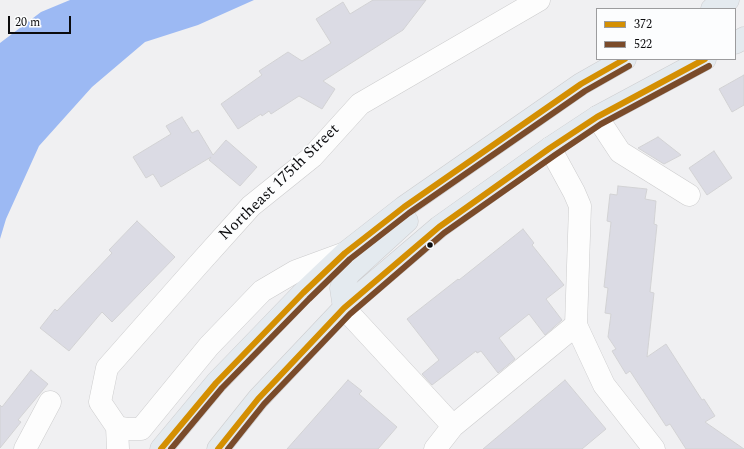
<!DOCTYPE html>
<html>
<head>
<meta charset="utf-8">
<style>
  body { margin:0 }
  #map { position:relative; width:744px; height:449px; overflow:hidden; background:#f0f0f2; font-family:Spectral,serif }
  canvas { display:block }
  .legend { position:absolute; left:596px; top:8px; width:140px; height:52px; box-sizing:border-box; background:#fcfdfe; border:1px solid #9c9c9e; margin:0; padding:5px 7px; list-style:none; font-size:12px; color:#0b0b0d }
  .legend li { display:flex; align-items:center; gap:8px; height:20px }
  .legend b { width:20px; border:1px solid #9c9c9e }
  .scale { position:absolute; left:8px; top:16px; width:63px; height:18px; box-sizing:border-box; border:2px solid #0b0b0d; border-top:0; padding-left:5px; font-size:12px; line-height:14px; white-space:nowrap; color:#0b0b0d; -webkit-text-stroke:3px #fcfdfe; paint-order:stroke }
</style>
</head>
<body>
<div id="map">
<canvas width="744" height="449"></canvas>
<ul class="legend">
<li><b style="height:5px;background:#d48f02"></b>372</li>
<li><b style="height:5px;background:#7a4b2a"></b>522</li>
</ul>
<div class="scale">20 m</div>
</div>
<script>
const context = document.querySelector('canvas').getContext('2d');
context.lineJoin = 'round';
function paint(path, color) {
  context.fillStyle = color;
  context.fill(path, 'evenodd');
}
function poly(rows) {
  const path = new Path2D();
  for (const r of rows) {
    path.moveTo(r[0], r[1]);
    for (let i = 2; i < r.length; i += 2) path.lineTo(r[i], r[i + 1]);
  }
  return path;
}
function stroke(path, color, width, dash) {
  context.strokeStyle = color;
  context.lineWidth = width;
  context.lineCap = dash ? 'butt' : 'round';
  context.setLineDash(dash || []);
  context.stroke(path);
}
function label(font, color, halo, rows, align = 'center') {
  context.font = font + ' Spectral,serif';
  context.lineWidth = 3.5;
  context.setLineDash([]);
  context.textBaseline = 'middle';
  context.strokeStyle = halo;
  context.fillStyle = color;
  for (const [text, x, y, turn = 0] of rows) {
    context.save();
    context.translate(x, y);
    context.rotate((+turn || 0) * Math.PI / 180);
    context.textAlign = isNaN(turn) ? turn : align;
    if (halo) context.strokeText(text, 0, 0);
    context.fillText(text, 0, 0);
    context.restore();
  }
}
paint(poly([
  [70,0,254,0,198,25,145,42,92,87,39,146,6,219,0,239,0,43,41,12]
]), '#9cb9f3');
const building = poly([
  [373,0,426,0,403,30,323,81,335,89,322,109,299,96,271,114,269,111,262,116,261,114,238,129,221,104,262,75,259,71,288,52,302,61,331,43,316,19,343,2,350,14,373,0],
  [744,75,744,105,732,112,719,89,744,75],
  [182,117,192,133,198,130,213,155,226,140,257,167,240,186,209,160,211,157,161,187,153,174,146,178,133,157,171,134,166,126,182,117],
  [658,137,681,155,664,164,638,148,658,137],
  [714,151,732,178,707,195,689,168,714,151],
  [618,186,647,189,645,199,656,201,654,224,657,225,650,292,654,293,647,357,666,344,702,400,704,399,715,416,705,422,744,449,686,449,670,424,666,426,630,371,626,374,612,351,616,349,608,337,611,314,605,313,608,288,604,287,611,222,607,221,610,194,617,195,618,186],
  [137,221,175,257,112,322,102,312,69,351,40,328,55,309,57,311,112,253,109,250,137,221],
  [523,229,534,243,532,245,564,285,546,299,562,320,545,335,529,314,499,338,515,359,498,373,481,351,477,353,476,351,432,385,422,374,439,360,407,319,458,279,459,280,523,229],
  [31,370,48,384,18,420,21,422,0,448,0,405,2,407,31,370],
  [348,380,362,391,359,394,397,427,378,449,287,449,348,380],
  [565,380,606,429,582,449,483,449,565,380]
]);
paint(building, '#dbdbe4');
stroke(building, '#d2d2d4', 1);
const minor = poly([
  [597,117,620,152,689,195],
  [550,148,574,192,580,206,576,325,604,385,654,449],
  [344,308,453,426],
  [117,427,100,402,107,368,198,265,251,206,312,157,360,104,539,0],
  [25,449,50,402],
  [118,449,117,427,128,429,141,429,209,346,262,291,296,271,345,253],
  [435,449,453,426,576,325]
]);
const major = poly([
  [712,9,728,0],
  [735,43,744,38],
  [344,308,341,288,349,274,407,221],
  [161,449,216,383,303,293,345,253,404,207,581,84,625,59],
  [218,449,258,399,344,308,439,227,550,148,597,117,705,59]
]);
stroke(minor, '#cccccd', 23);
stroke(major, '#cdcdcf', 23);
stroke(minor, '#fdfdfd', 22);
stroke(major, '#e4eaef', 22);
stroke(poly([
  [161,449,216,383,303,293,345,253,404,207,581,84,625,59],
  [218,449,258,399,344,308,439,227,550,148,597,117,705,59]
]), '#d48f02', 6);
stroke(poly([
  [171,449,222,388,309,299,350,259,409,213,585,91,629,66],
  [228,449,264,404,350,314,444,233,555,155,601,124,709,66]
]), '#7a4b2a', 6);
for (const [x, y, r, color] of [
  [430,245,3.5,"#0b0b0d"]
]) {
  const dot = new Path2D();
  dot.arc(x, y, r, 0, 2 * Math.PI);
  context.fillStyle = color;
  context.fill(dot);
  stroke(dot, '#fcfdfe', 1.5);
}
label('16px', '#0b0b0d', '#fcfdfe', [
  ["Northeast 175th Street",280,183,-44]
]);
</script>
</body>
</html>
